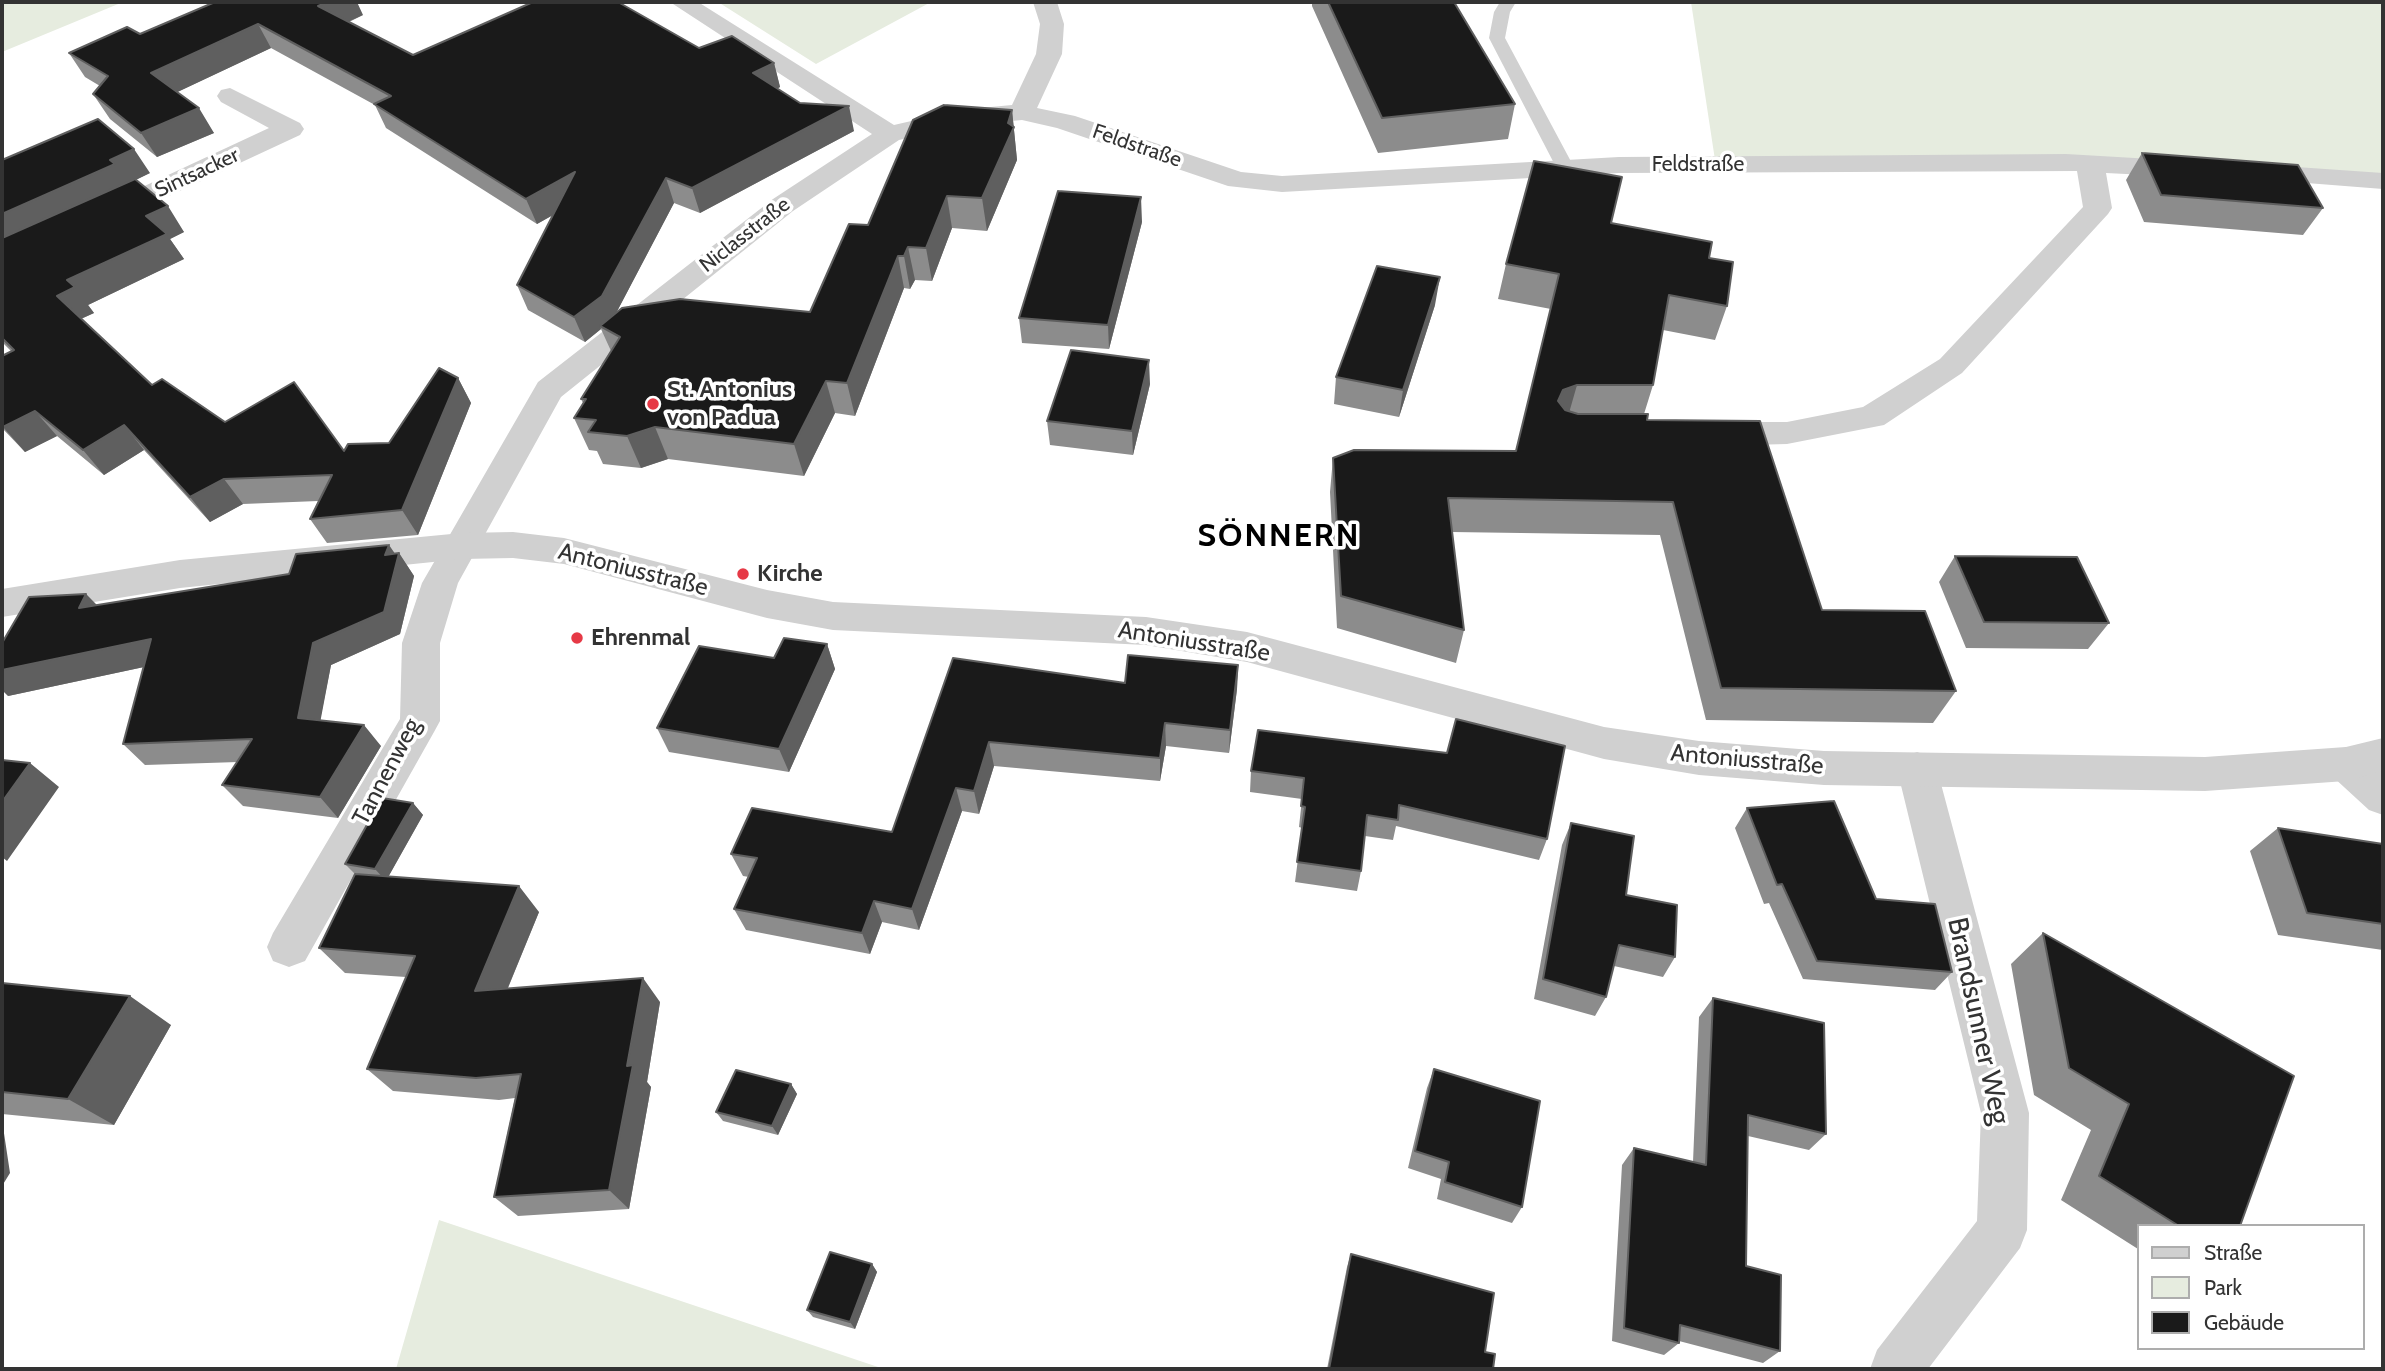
<!DOCTYPE html>
<html>
<head>
<meta charset="utf-8">
<style>
  body { margin:0 }
  #map { position:relative; width:2385px; height:1371px; overflow:hidden; background:#fff; font-family:Cabin,sans-serif }
  canvas { display:block }
  .frame { position:absolute; inset:0; border:4px solid #333; pointer-events:none }
  .legend { position:absolute; left:2137px; top:1224px; width:228px; height:126px; box-sizing:border-box; background:#fff; border:2px solid #adadad; margin:0; padding:9px 12px; list-style:none; font-size:21px; color:#333 }
  .legend li { display:flex; align-items:center; gap:14px; height:35px }
  .legend b { width:35px; border:2px solid #adadad }
</style>
</head>
<body>
<div id="map">
<canvas width="2385" height="1371"></canvas>
<div class="frame"></div>
<ul class="legend">
<li><b style="height:9px;background:#d0d0d0"></b>Straße</li>
<li><b style="height:19px;background:#e6ecdf"></b>Park</li>
<li><b style="height:19px;background:#1a1a1a"></b>Gebäude</li>
</ul>
</div>
<script>
const context = document.querySelector('canvas').getContext('2d');
context.lineJoin = 'round';
function paint(path, color) {
  context.fillStyle = color;
  context.fill(path, 'evenodd');
}
function poly(rows) {
  const path = new Path2D();
  for (const r of rows) {
    path.moveTo(r[0], r[1]);
    for (let i = 2; i < r.length; i += 2) path.lineTo(r[i], r[i + 1]);
  }
  return path;
}
function stroke(path, color, width, dash) {
  context.strokeStyle = color;
  context.lineWidth = width;
  context.lineCap = dash ? 'butt' : 'round';
  context.setLineDash(dash || []);
  context.stroke(path);
}
function label(font, color, halo, rows, align = 'center') {
  context.font = font + ' Cabin,sans-serif';
  context.lineWidth = 7;
  context.setLineDash([]);
  context.textBaseline = 'middle';
  context.strokeStyle = halo;
  context.fillStyle = color;
  for (const [text, x, y, turn = 0] of rows) {
    context.save();
    context.translate(x, y);
    context.rotate((+turn || 0) * Math.PI / 180);
    context.textAlign = isNaN(turn) ? turn : align;
    if (halo) context.strokeText(text, 0, 0);
    context.fillText(text, 0, 0);
    context.restore();
  }
}
paint(poly([
  [2,2,123,2,2,52],
  [718,2,931,2,816,64],
  [1691,2,2383,2,2383,178,1715,160],
  [439,1220,884,1369,396,1369]
]), '#e6ecdf');
paint(poly([
  [1500,2,1516,2,1510,12,1505,38,1575,169,1572,173,1566,174,1557,169,1489,38,1494,12,1500,2]
]), '#d0d0d0');
paint(poly([
  [670,2,698,2,894,125,959,110,1012,105,1036,54,1040,24,1033,2,1057,2,1064,24,1062,54,1037,108,1075,116,1241,172,1282,176,1619,157,2066,154,2186,161,2196,163,2200,169,2196,175,2186,177,2106,173,2112,208,2108,214,1962,373,1884,425,1787,444,1713,446,1701,442,1696,434,1701,426,1713,422,1787,422,1863,407,1940,359,2083,207,2077,171,1619,173,1282,192,1228,186,1057,128,1022,120,959,126,899,140,793,211,561,397,458,583,440,643,440,721,434,732,305,961,289,967,273,961,267,947,273,933,400,719,402,643,422,583,538,382,773,199,872,134,670,2],
  [230,88,300,123,304,129,300,135,113,222,103,225,93,222,89,216,93,210,269,128,221,102,217,96,221,90,230,88],
  [2253,164,2383,173,2383,189,2243,178,2239,172,2243,166,2253,164],
  [2346,747,2360,752,2383,773,2383,815,2369,810,2332,776,2326,764,2332,752,2346,747],
  [1917,752,1931,757,1937,769,2029,1113,2027,1230,2020,1248,1928,1369,1870,1369,1877,1350,1977,1221,1981,1113,1897,769,1903,757,1917,752]
]), '#d0d0d0');
paint(poly([
  [513,532,564,538,767,590,833,602,1146,617,1247,632,1604,727,1699,741,1824,751,2205,757,2346,747,2383,738,2383,771,2346,781,2205,791,1824,785,1699,775,1604,759,1247,662,1146,645,833,630,767,618,564,564,513,558,462,559,180,588,2,617,2,589,180,560,462,533,513,532]
]), '#d0d0d0');
paint(poly([
  [527,2,618,2,699,48,774,63,780,87,777,89,800,103,854,131,700,213,674,203,616,313,810,312,868,225,1012,110,1017,160,987,231,952,228,932,281,915,280,910,289,904,288,855,416,835,413,804,476,668,459,641,468,603,464,597,451,589,450,574,418,583,403,581,399,611,351,601,329,585,342,528,310,517,285,553,215,537,224,386,128,375,105,271,48,177,92,214,133,157,157,110,119,93,94,100,86,85,77,69,53,140,34,363,15,349,22,413,55,530,3],
  [1312,2,1454,2,1515,104,1508,139,1378,153,1312,6],
  [2142,153,2323,208,2303,235,2144,222,2126,180],
  [2,160,150,173,135,180,184,232,170,239,184,259,88,305,94,313,81,319,152,385,225,422,344,451,389,443,458,378,471,403,418,535,327,543,310,519,318,501,243,504,210,522,144,450,104,475,57,436,25,452,2,428,2,356,12,352,2,342],
  [1142,222,1109,349,1022,343,1019,318],
  [1611,223,1709,258,1727,306,1715,340,1663,330,1653,385,1644,414,1647,420,1822,610,1956,691,1933,723,1706,720,1660,535,1452,532,1464,630,1456,663,1337,628,1330,492,1333,458,1516,451,1551,309,1498,299,1506,264],
  [1435,305,1399,417,1334,404,1336,377],
  [1150,384,1133,455,1050,445,1047,421],
  [399,553,414,576,400,634,331,665,320,720,381,746,338,818,243,806,222,785,238,762,145,765,123,744,144,667,8,696,86,594,97,605,289,574],
  [1955,556,2109,623,2088,649,1966,648,1939,582],
  [827,644,835,669,789,772,669,752,657,728,774,658],
  [953,658,1125,683,1238,665,1237,689,1229,753,1166,746,1160,781,994,766,979,814,962,811,919,930,882,922,870,954,746,930,734,909,749,877,743,876,731,854,892,832],
  [1258,730,1547,839,1539,860,1396,826,1393,840,1365,836,1361,871,1357,891,1295,882,1302,828,1299,827,1302,799,1250,792,1251,771],
  [413,803,423,815,388,877,539,912,508,988,660,1002,647,1082,651,1087,629,1209,518,1216,494,1197,515,1098,499,1100,393,1091,367,1069,406,977,345,973,319,948,355,874,345,864],
  [1747,808,1876,899,1952,972,1935,990,1803,979,1769,903,1764,904,1735,828],
  [1571,823,1675,957,1663,977,1614,966,1606,997,1595,1016,1534,999,1562,845],
  [2278,828,2383,844,2383,950,2278,935,2250,851],
  [2043,933,2240,1226,2138,1226,2138,1249,2061,1200,2091,1130,2034,1095,2011,964],
  [2,983,171,1025,114,1125,2,1114],
  [1713,998,1826,1134,1809,1150,1748,1136,1746,1266,1780,1351,1763,1363,1679,1341,1679,1343,1664,1355,1612,1341,1622,1165,1634,1148,1693,1162,1699,1017],
  [1434,1069,1522,1207,1512,1223,1437,1199,1441,1179,1408,1168,1427,1088],
  [791,1084,797,1094,778,1135,723,1121,716,1112],
  [1351,1254,1485,1352,1493,1369,1327,1369,1347,1267],
  [872,1264,877,1272,855,1329,813,1317,807,1310]
]), '#8c8c8c');
paint(poly([
  [328,2,357,2,363,15,330,30,318,6],
  [258,24,271,48,167,97,151,73],
  [774,63,780,87,759,98,753,73],
  [849,106,854,131,700,213,692,188],
  [199,108,214,133,157,157,141,133],
  [1012,110,1017,160,987,231,982,198],
  [134,149,150,173,2,246,2,214,110,160],
  [575,172,585,197,537,224,526,199],
  [666,178,674,203,612,321,600,326,601,329,585,342,574,317],
  [947,196,952,228,932,281,926,248],
  [1141,197,1142,222,1109,349,1108,325],
  [168,206,184,232,170,239,184,259,88,305,94,313,76,321,57,296,67,280,146,216],
  [908,247,915,280,910,289,904,256],
  [898,256,904,288,855,416,847,383],
  [1440,277,1435,305,1399,417,1403,390],
  [1149,360,1150,384,1133,455,1132,431],
  [458,378,471,403,418,535,402,510],
  [826,381,835,413,804,476,794,444],
  [1577,385,1567,420,1558,401,1563,390],
  [35,411,57,436,25,452,3,427],
  [124,425,144,450,104,475,83,450],
  [655,427,668,459,641,468,627,436],
  [224,479,243,504,210,522,190,497],
  [389,545,398,558,399,553,414,576,400,634,331,665,317,739,298,718,313,643,385,555],
  [86,594,108,617,79,608],
  [151,639,172,661,8,696,2,690,2,670],
  [827,644,835,669,789,772,779,749],
  [1238,665,1237,689,1229,753,1230,730],
  [1165,723,1166,746,1160,781,1160,758],
  [364,725,381,746,338,818,320,797],
  [989,742,994,766,979,814,974,791],
  [30,763,59,787,7,861,2,857,2,802],
  [956,788,962,811,919,930,912,909],
  [413,803,423,815,386,881,375,869],
  [519,886,539,912,497,1014,475,991],
  [874,901,882,922,870,954,862,933],
  [643,978,660,1002,647,1082,651,1087,629,1209,609,1190,627,1066],
  [130,996,171,1025,114,1125,68,1099],
  [791,1084,797,1094,778,1135,772,1126],
  [2,1120,10,1173,2,1186],
  [872,1264,877,1272,855,1329,850,1322]
]), '#5f5f5f');
const building = poly([
  [215,2,328,2,318,6,413,55,533,2,618,2,699,48,732,36,774,63,753,73,800,103,849,106,692,188,666,178,602,296,574,317,517,285,575,172,526,199,374,104,391,96,258,24,151,73,199,108,141,133,93,94,108,76,69,53,127,27,140,34,215,2],
  [1328,2,1454,2,1515,104,1382,118,1328,2],
  [944,105,1012,110,1008,123,1014,127,982,198,947,196,926,248,908,247,904,256,898,256,847,383,826,381,794,444,655,427,627,436,588,432,596,420,574,418,586,399,581,399,620,337,600,326,622,308,680,299,810,312,849,224,868,225,913,120,944,105],
  [98,119,134,149,110,160,115,164,2,214,2,160,98,119],
  [2142,153,2298,165,2323,208,2161,195,2142,153],
  [1534,161,1622,177,1611,223,1712,242,1709,258,1733,262,1727,306,1669,295,1653,385,1577,385,1563,390,1558,401,1565,410,1578,414,1648,414,1647,420,1760,421,1822,610,1925,611,1956,691,1721,688,1673,502,1448,498,1464,630,1341,596,1333,458,1354,450,1516,451,1559,274,1506,264,1534,161],
  [135,179,168,206,146,216,167,234,67,280,75,287,57,296,152,385,162,379,225,422,294,382,344,451,348,444,389,443,439,368,458,378,402,510,310,519,332,475,224,479,190,497,124,425,83,450,35,411,3,427,2,426,2,356,14,350,2,338,2,238,135,179],
  [1058,191,1141,197,1108,325,1019,318,1058,191],
  [1377,266,1440,277,1403,390,1336,377,1377,266],
  [1071,350,1149,360,1132,431,1047,421,1071,350],
  [389,545,385,555,399,553,384,612,313,643,298,718,364,725,320,797,222,785,252,739,123,744,151,639,2,670,2,643,29,597,86,594,79,608,289,574,296,554,389,545],
  [1955,556,2077,557,2109,623,1984,622,1955,556],
  [784,638,827,644,779,749,657,728,699,646,774,658,784,638],
  [1128,655,1238,665,1230,730,1165,723,1160,758,989,742,974,791,956,788,912,909,874,901,862,933,734,909,757,858,731,854,752,808,892,832,953,658,1125,683,1128,655],
  [1456,719,1565,746,1547,839,1399,805,1398,820,1367,815,1361,871,1297,862,1305,807,1301,806,1304,778,1251,771,1258,730,1447,753,1456,719],
  [2,760,30,763,2,802,2,760],
  [382,798,413,803,375,869,345,864,382,798],
  [1834,801,1876,899,1935,904,1952,972,1817,961,1782,884,1777,885,1747,808,1834,801],
  [1571,823,1634,836,1626,895,1677,905,1675,957,1619,945,1606,997,1543,979,1571,823],
  [2278,828,2383,844,2383,924,2307,913,2278,828],
  [355,874,519,886,475,991,643,978,627,1066,633,1065,609,1190,494,1197,521,1074,476,1078,367,1069,415,956,319,948,355,874],
  [2043,933,2294,1076,2240,1226,2179,1226,2099,1176,2129,1104,2069,1068,2043,933],
  [2,983,130,996,68,1099,2,1092,2,983],
  [1713,998,1824,1023,1826,1134,1748,1115,1746,1266,1781,1275,1780,1351,1680,1325,1679,1343,1624,1328,1634,1148,1706,1165,1713,998],
  [1434,1069,1540,1101,1522,1207,1445,1182,1449,1162,1415,1151,1434,1069],
  [736,1070,791,1084,772,1126,716,1112,736,1070],
  [830,1252,872,1264,850,1322,807,1310,830,1252],
  [1351,1254,1494,1293,1485,1352,1495,1354,1493,1369,1329,1369,1351,1254]
]);
paint(building, '#1a1a1a');
stroke(building, '#5f5f5f', 2);
for (const [x, y, r, color] of [
  [653,404,7,"#e63946"],
  [743,574,7,"#e63946"],
  [577,638,7,"#e63946"]
]) {
  const dot = new Path2D();
  dot.arc(x, y, r, 0, 2 * Math.PI);
  context.fillStyle = color;
  context.fill(dot);
  stroke(dot, '#fff', 2.5);
}
label('21px', '#333', '#fff', [
  ["Feldstraße",1137,146,19],
  ["Feldstraße",1698,165],
  ["Sintsacker",197,173,-25],
  ["Niclasstraße",745,235,-38]
]);
label('bold 24px', '#333', '#fff', [
  ["St. Antonius",667,390],
  ["von Padua",667,418],
  ["Kirche",757,574],
  ["Ehrenmal",591,638]
], 'left');
label('24px', '#333', '#fff', [
  ["Antoniusstraße",633,570,14],
  ["Antoniusstraße",1194,642,9],
  ["Antoniusstraße",1747,760,5],
  ["Tannenweg",387,772,-62]
]);
label('28px', '#333', '#fff', [
  ["Brandsunner Weg",1978,1021,78]
]);
context.letterSpacing = '2px';
label('bold 32px', '#000', '#fff', [
  ["SÖNNERN",1279,537]
]);
context.letterSpacing = '0px';
</script>
</body>
</html>
